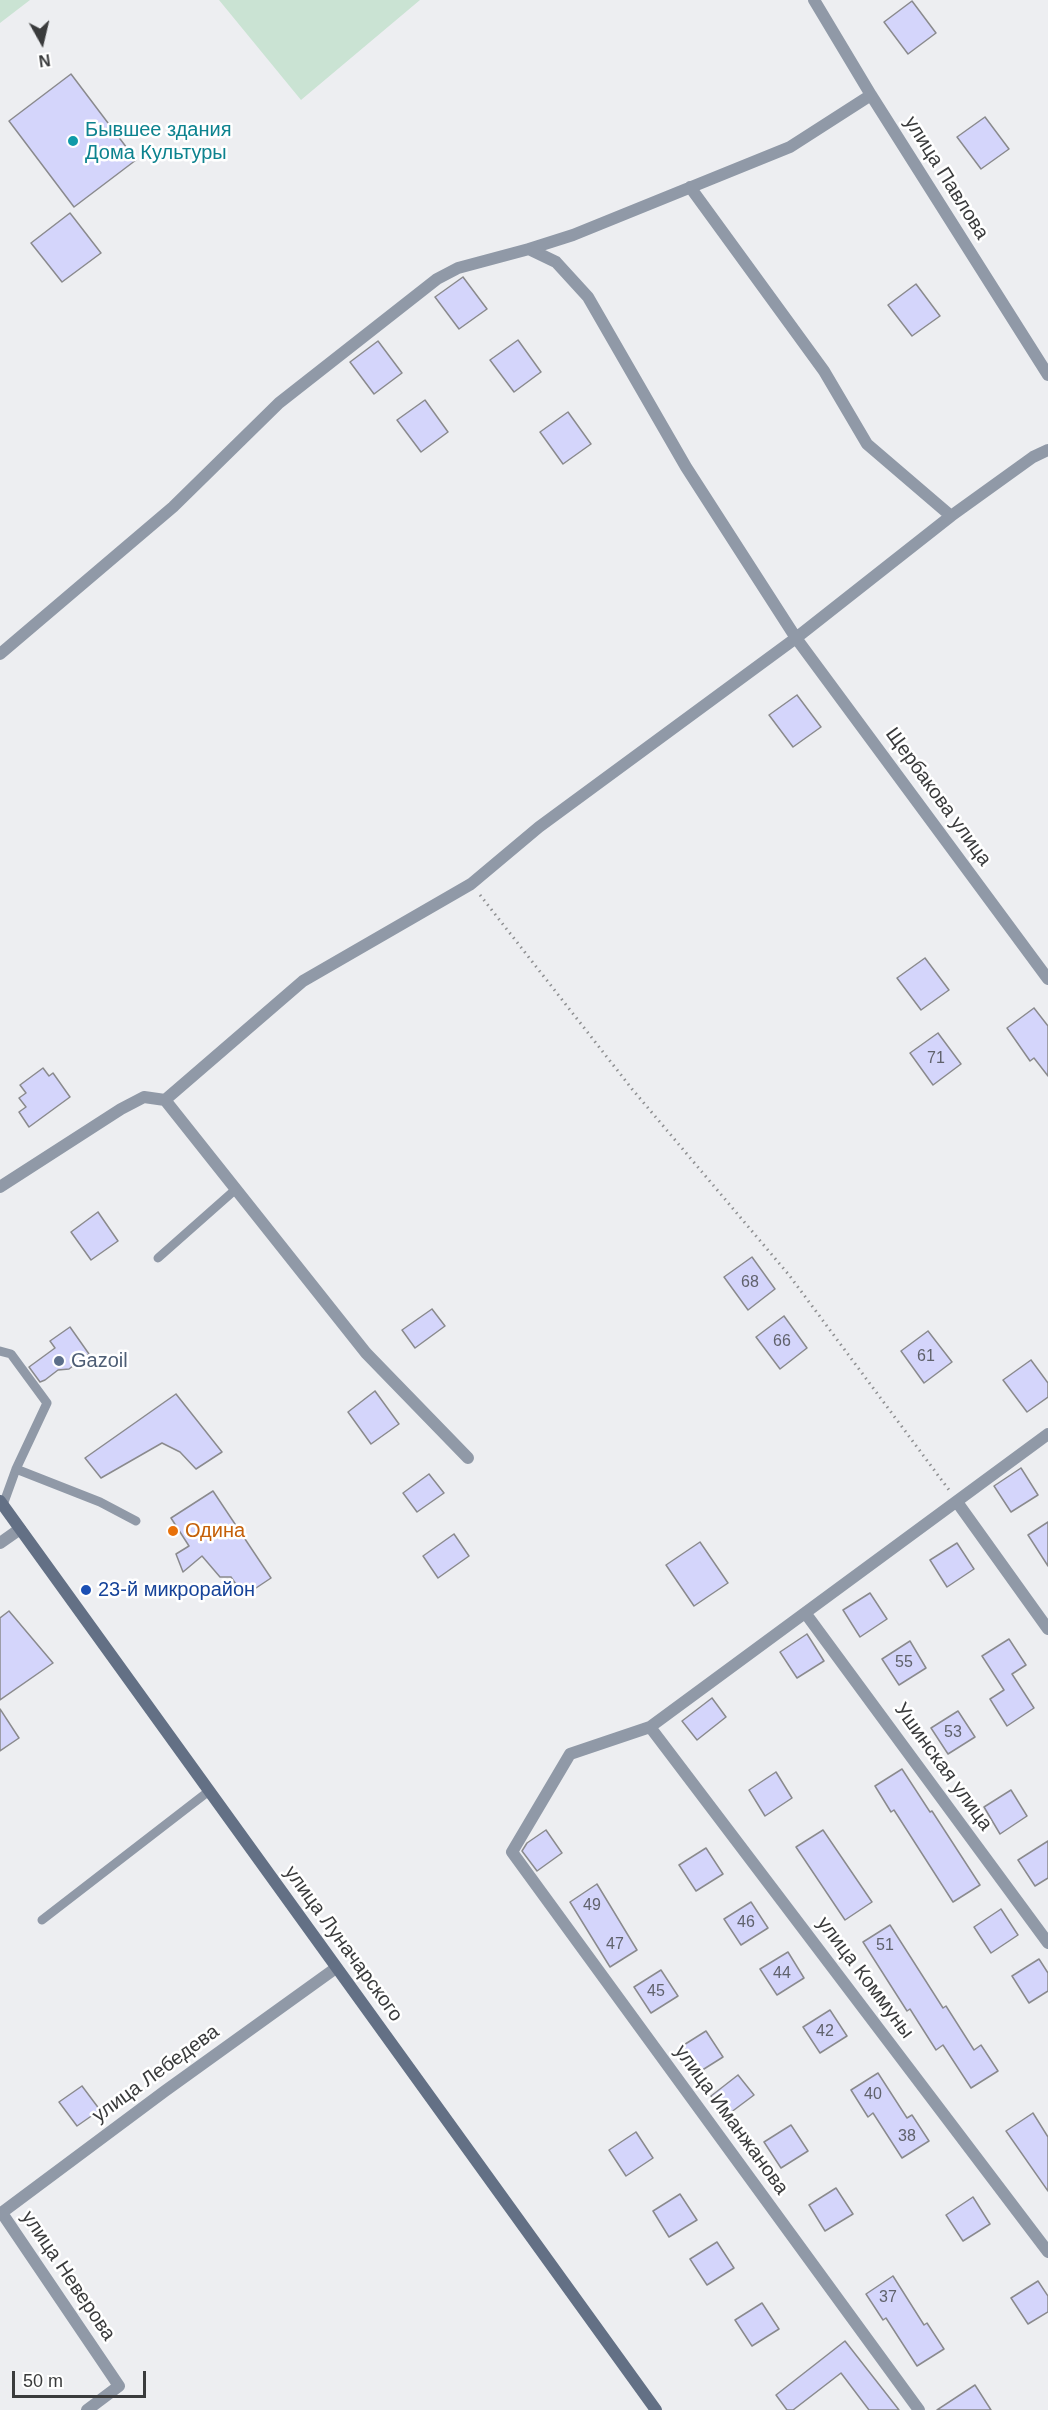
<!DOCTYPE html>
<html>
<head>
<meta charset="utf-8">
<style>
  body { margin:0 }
  #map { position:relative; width:1048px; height:2410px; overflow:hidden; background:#edeef1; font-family:Arial,sans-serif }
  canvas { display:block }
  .north { position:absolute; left:12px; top:12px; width:60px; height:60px; -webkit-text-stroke:4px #fff; paint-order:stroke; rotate:172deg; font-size:16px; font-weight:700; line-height:24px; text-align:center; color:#3a3b3c }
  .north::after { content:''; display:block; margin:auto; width:21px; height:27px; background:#3a3b3c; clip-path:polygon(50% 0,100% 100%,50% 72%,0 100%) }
  .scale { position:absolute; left:12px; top:2371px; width:134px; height:27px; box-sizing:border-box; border:3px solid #3a3b3c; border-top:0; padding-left:8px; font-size:18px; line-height:21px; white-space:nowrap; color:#3a3b3c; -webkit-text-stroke:4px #fff; paint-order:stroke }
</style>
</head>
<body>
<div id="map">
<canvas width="1048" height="2410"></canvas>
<div class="north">N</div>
<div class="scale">50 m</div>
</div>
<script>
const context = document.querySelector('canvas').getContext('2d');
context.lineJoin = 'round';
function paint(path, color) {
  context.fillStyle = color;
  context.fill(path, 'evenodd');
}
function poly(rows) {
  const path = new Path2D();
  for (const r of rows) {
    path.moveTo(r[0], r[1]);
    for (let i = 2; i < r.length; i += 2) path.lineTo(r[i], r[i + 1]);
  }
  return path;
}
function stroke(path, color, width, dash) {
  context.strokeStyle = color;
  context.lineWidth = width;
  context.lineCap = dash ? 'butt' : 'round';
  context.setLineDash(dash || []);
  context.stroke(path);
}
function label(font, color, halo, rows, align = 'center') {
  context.font = font + ' Arial,sans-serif';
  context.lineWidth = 5;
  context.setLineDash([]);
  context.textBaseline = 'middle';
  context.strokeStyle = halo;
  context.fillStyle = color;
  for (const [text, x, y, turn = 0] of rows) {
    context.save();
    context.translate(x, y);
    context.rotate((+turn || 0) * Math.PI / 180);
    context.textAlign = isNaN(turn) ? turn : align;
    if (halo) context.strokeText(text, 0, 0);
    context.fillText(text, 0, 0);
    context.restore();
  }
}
paint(poly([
  [0,0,30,0,0,23],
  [219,0,420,0,301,100]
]), '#cae3d3');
const building = poly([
  [912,1,936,33,908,54,884,22,912,1],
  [71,74,136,160,74,207,9,121,71,74],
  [985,117,1009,149,981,169,957,137,985,117],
  [70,213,101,253,62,282,31,243,70,213],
  [463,277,487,309,459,329,435,297,463,277],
  [916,284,940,316,912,336,888,305,916,284],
  [518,340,541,372,514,392,490,360,518,340],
  [378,341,402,373,374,394,350,362,378,341],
  [425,400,448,432,421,452,397,420,425,400],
  [568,412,591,444,563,464,540,432,568,412],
  [797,695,821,727,793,747,769,715,797,695],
  [925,958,949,990,921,1010,897,978,925,958],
  [1034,1008,1048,1026,1048,1076,1034,1058,1030,1061,1007,1028,1034,1008],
  [938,1033,961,1064,933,1085,910,1053,938,1033],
  [43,1068,49,1076,53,1073,70,1097,29,1127,19,1112,26,1107,19,1098,26,1093,20,1085,43,1068],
  [98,1212,118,1241,91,1260,71,1232,98,1212],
  [752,1257,775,1289,748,1310,724,1277,752,1257],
  [432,1309,445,1326,415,1348,402,1330,432,1309],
  [784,1316,807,1348,780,1369,756,1337,784,1316],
  [70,1327,89,1354,69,1369,58,1370,45,1380,40,1382,29,1367,55,1348,50,1341,70,1327],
  [928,1331,952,1362,924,1383,901,1351,928,1331],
  [1031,1360,1048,1383,1048,1397,1027,1412,1003,1380,1031,1360],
  [375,1391,399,1424,371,1444,348,1412,375,1391],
  [176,1394,222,1452,196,1469,180,1452,162,1443,101,1478,85,1458,176,1394],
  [1021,1468,1038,1495,1011,1512,994,1486,1021,1468],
  [429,1474,444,1493,417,1512,403,1493,429,1474],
  [213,1491,271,1578,244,1596,231,1577,220,1577,202,1556,183,1572,176,1554,189,1546,171,1518,213,1491],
  [1048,1522,1048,1566,1028,1535,1048,1522],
  [454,1534,469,1556,438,1578,423,1556,454,1534],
  [700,1542,728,1583,694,1606,666,1565,700,1542],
  [957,1543,974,1569,947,1587,930,1560,957,1543],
  [870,1593,887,1619,860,1637,843,1610,870,1593],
  [9,1611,53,1663,0,1700,0,1618,9,1611],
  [807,1634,824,1661,797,1678,780,1652,807,1634],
  [1009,1639,1026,1665,1012,1674,1034,1708,1007,1726,990,1699,1004,1690,982,1656,1009,1639],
  [910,1641,926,1668,899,1685,882,1659,910,1641],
  [712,1698,726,1717,697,1740,682,1721,712,1698],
  [0,1709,19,1738,0,1751,0,1709],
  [958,1711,975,1737,948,1754,931,1728,958,1711],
  [902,1769,930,1812,932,1811,980,1885,953,1902,894,1810,891,1812,875,1786,902,1769],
  [776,1772,792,1798,765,1816,749,1790,776,1772],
  [1011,1790,1027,1816,1000,1834,984,1807,1011,1790],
  [546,1830,562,1853,537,1871,522,1851,527,1843,546,1830],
  [823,1830,872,1902,845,1920,796,1847,823,1830],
  [1048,1841,1048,1878,1035,1886,1018,1860,1048,1841],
  [706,1848,723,1874,696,1891,679,1865,706,1848],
  [597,1884,637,1950,610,1967,570,1902,597,1884],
  [751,1902,768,1928,741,1945,724,1919,751,1902],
  [1001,1909,1018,1935,991,1953,974,1927,1001,1909],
  [890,1925,943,2008,946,2006,974,2050,981,2045,998,2071,971,2088,943,2045,936,2050,910,2009,907,2011,863,1942,890,1925],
  [788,1952,804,1978,777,1995,760,1969,788,1952],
  [1039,1959,1048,1973,1048,1991,1029,2003,1012,1976,1039,1959],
  [661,1970,678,1996,651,2013,634,1987,661,1970],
  [830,2010,847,2036,820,2053,803,2027,830,2010],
  [706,2031,723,2057,696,2074,679,2048,706,2031],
  [878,2073,907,2118,912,2115,929,2141,902,2158,873,2113,868,2117,851,2090,878,2073],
  [738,2075,754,2095,726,2116,711,2096,738,2075],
  [82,2086,100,2110,77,2126,59,2102,82,2086],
  [1033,2113,1048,2137,1048,2191,1006,2131,1033,2113],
  [791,2125,808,2151,781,2168,764,2142,791,2125],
  [636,2132,653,2158,626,2176,609,2150,636,2132],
  [836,2188,853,2214,825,2231,809,2205,836,2188],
  [680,2194,697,2220,669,2237,653,2211,680,2194],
  [973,2197,990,2224,963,2241,946,2215,973,2197],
  [717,2242,734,2268,707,2285,690,2259,717,2242],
  [893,2276,924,2325,927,2323,944,2349,917,2366,886,2318,883,2320,866,2294,893,2276],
  [1038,2281,1048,2296,1048,2312,1028,2324,1011,2298,1038,2281],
  [762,2303,779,2329,752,2346,735,2320,762,2303],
  [845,2341,899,2410,869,2410,841,2373,793,2410,787,2410,776,2395,845,2341],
  [975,2385,991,2410,937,2410,975,2385]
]);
paint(building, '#d4d5fb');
stroke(building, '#8a8a8d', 1.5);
stroke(poly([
  [480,895,632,1089,789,1275,949,1490]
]), '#8f9092', 3, [1.5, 4.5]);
stroke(poly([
  [158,1258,236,1189],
  [0,1351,11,1354,47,1403,16,1469,3,1505],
  [16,1469,100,1502,136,1521],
  [42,1920,209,1791]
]), '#9099a7', 9);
stroke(poly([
  [814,0,871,95,1048,375],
  [690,187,824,371,867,444,951,516],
  [529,249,573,235,790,147,871,95],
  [0,654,173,507,279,403,437,279,458,268,529,249,556,262,588,297,686,467,796,638,1048,979],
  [165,1100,303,981,471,884,539,827,796,638,951,516,1033,457,1048,450],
  [0,1187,121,1109,144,1097,165,1100,366,1353,468,1458],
  [957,1502,1048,1629],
  [806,1614,1048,1943],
  [650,1727,1048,2252],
  [2,2213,119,2386,87,2410],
  [0,2214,165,2091,336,1968],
  [919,2410,512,1852,570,1754,650,1727,1048,1434]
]), '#9099a7', 12);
stroke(poly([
  [0,1543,20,1529]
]), '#9099a7', 12);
stroke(poly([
  [0,1501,656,2410]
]), '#637085', 12);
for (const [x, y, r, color] of [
  [73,141,6,"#0f9aa8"],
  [59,1361,6,"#5c6f8a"],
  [173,1531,6,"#e8710a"],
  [86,1590,6,"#1a4fb4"]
]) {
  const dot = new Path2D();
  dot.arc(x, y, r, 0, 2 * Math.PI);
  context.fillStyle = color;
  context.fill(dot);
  stroke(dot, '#fff', 2);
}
label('16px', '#60626c', null, [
  ["71",936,1059],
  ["68",750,1283],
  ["66",782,1342],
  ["61",926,1357],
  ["55",904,1663],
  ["53",953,1733],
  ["49",592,1906],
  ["46",746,1923],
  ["47",615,1945],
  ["51",885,1946],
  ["44",782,1974],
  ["45",656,1992],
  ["42",825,2032],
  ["40",873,2095],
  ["38",907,2137],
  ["37",888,2298]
]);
label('20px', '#0d838f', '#fff', [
  ["Бывшее здания",85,130],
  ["Дома Культуры",85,153]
], 'left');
label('20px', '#3a3b3c', '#fff', [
  ["улица Павлова",946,178,58],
  ["Щербакова улица",938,797,54],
  ["Ушинская улица",943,1767,54],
  ["улица Луначарского",343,1944,54],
  ["улица Коммуны",865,1978,53],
  ["улица Лебедева",156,2074,-36],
  ["улица Иманжанова",731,2120,54],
  ["улица Неверова",68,2276,56]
]);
label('20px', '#4e5e75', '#fff', [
  ["Gazoil",71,1361]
], 'left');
label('20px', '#c56008', '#fff', [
  ["Одина",185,1531]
], 'left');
label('20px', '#164399', '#fff', [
  ["23-й микрорайон",98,1590]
], 'left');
</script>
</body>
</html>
